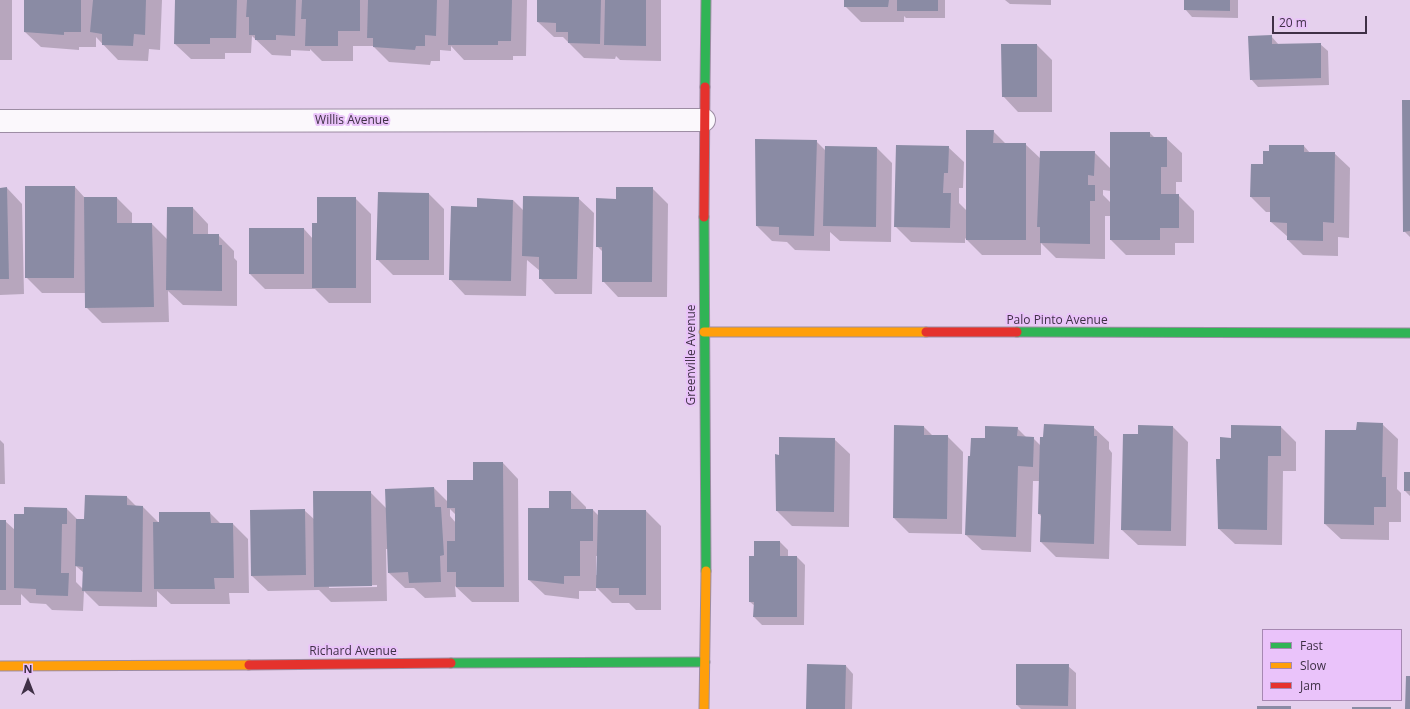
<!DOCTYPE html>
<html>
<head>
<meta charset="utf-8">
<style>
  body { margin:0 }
  #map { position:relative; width:1410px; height:709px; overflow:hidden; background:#e5d0ed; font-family:"Open Sans",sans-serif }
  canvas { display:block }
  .legend { position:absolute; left:1262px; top:629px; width:140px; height:72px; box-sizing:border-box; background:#eac3fa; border:1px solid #a688b2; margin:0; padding:5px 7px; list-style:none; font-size:12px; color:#3f3046 }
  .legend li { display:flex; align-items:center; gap:8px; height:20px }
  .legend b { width:20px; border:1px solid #a688b2 }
  .north { position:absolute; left:8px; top:661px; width:40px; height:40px; -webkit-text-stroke:3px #eac3fa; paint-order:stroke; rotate:0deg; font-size:11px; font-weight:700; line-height:16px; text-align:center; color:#3f3046 }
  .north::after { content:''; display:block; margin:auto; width:14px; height:18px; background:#3f3046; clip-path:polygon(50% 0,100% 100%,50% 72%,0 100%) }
  .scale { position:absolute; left:1272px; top:16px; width:95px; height:18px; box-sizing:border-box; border:2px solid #3f3046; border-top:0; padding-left:5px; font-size:12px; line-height:14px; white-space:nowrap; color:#3f3046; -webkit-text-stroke:3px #eac3fa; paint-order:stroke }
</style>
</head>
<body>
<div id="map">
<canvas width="1410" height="709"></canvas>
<ul class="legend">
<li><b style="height:5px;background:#30b455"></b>Fast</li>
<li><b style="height:5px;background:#ff9f0a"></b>Slow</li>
<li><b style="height:5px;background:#e5322d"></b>Jam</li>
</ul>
<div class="north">N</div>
<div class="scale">20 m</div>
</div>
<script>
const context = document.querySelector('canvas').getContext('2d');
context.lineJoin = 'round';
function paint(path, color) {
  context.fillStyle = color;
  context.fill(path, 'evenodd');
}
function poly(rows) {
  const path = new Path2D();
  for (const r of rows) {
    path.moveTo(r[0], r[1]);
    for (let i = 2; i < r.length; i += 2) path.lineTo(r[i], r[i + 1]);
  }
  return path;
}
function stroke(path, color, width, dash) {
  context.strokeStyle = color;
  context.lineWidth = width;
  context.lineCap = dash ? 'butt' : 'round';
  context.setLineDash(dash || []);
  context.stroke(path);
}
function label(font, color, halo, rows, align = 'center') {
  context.font = font + ' "Open Sans",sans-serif';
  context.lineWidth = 4;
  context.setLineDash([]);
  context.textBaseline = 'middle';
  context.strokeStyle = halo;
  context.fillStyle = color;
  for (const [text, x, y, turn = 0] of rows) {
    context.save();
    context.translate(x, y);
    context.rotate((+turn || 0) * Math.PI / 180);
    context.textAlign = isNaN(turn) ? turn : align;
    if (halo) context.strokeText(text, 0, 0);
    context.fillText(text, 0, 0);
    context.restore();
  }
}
paint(poly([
  [0,0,12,0,12,60,0,60],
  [25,0,162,0,160,50,149,49,148,61,118,60,96,37,96,47,79,47,79,50,41,47,25,32],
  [176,0,527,0,526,56,513,56,513,60,464,60,451,46,451,51,440,50,440,61,431,61,430,65,389,62,373,46,353,46,353,61,322,61,310,49,310,51,291,50,291,56,272,55,252,36,251,53,225,53,225,59,191,59,175,44],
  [538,0,661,0,661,61,620,60,616,56,615,59,584,58,563,37,554,37,538,22],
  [845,0,945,0,945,18,906,18,904,16,904,22,861,22,845,6],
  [1005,0,1051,0,1051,5,1010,4],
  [1185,0,1238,0,1238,18,1192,17,1185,9],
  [1271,36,1279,45,1320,44,1328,51,1329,85,1258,87,1251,79],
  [1037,45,1052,60,1052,112,1018,112,1003,96],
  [1410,101,1410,237,1404,231],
  [993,131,1006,144,1025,144,1041,159,1094,152,1111,169,1150,133,1155,138,1166,138,1182,153,1182,182,1176,182,1176,195,1178,195,1194,211,1194,243,1175,243,1175,255,1126,255,1111,240,1111,216,1105,216,1105,259,1056,258,1041,243,1041,255,982,255,965,238,965,243,911,242,895,226,948,147,964,162,963,188,959,188,959,203,967,211],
  [1103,190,1111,191,1111,203,1103,195],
  [816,141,826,151,877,148,892,163,891,242,840,241,830,232,830,251,795,250,787,242,772,241,757,226],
  [1304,146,1310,153,1334,153,1350,168,1349,238,1338,237,1338,256,1303,255,1288,240,1288,237,1271,222,1271,212,1266,212,1251,197,1252,165,1264,165],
  [75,187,85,198,117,198,132,213,132,224,152,224,167,239,193,208,208,224,208,235,218,235,234,251,234,258,237,261,237,306,183,305,168,291,169,322,102,323,86,307,86,293,42,293,26,277],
  [7,188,22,204,24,294,0,295,0,189],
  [652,188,668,204,667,297,618,297,603,281,603,252,597,246,617,200],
  [429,194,444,209,444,275,393,275,377,259],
  [355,198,371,214,371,303,329,303,315,289,265,289,250,274,304,229,313,239,318,224],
  [578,198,594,213,592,294,555,294,540,278,540,271,527,260,526,296,465,295,450,279,478,208,513,200,524,211],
  [1382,424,1398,439,1397,489,1401,493,1401,522,1389,522,1389,540,1341,539,1325,524,1357,431],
  [924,427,933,436,947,436,963,452,962,534,909,533,894,518],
  [1093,427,1109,442,1109,449,1112,453,1109,559,1056,557,1041,542,1042,517,1039,514,1040,481,1033,481,1031,552,982,550,966,535,971,457,986,439,1017,428,1027,438,1033,438,1041,446],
  [1173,427,1188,442,1186,546,1138,545,1122,530,1139,435],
  [1281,427,1296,442,1296,471,1283,471,1282,545,1235,544,1219,529,1221,460],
  [834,439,850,454,849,527,792,526,777,511,780,456],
  [0,440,4,444,5,484,0,484],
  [503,463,518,479,519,602,472,602,455,586,456,597,425,598,414,588,405,588,389,573,388,549,386,549,387,601,331,602,319,590,268,591,252,576,304,510,315,520,370,492,386,508,434,488,448,502,474,481],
  [450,509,456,515,456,523,450,516],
  [377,585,377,587,329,588,329,586],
  [1410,473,1410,496,1405,491],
  [571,492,586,507,586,510,593,510,599,516,646,511,661,526,661,610,636,610,629,603,612,603,596,587,596,591,579,591,579,599,545,595,529,580,550,509],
  [596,556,598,556,597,575,596,575],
  [126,496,137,507,143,507,160,524,210,513,221,524,233,524,248,539,249,593,229,593,230,604,171,604,157,591,157,607,99,606,84,591,83,611,52,610,46,604,30,603,21,594,21,605,0,605,0,521,5,521,15,530,25,515,67,509,78,520,85,520],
  [76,566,84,573,83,589,76,582],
  [780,542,788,550,788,557,797,557,805,565,804,625,762,625,754,617,755,606,750,602,755,557],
  [846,666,853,674,852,709,807,709],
  [1068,666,1076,673,1076,709,1021,709,1017,705]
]), '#0003');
paint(poly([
  [24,0,81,0,81,32,64,32,64,35,24,32],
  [93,0,146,0,145,35,134,34,133,46,102,45,102,34,90,32],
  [175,0,237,0,236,38,210,38,210,44,174,44],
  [247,0,296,0,295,36,276,35,276,40,255,40,255,35,249,35,249,17,246,17],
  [302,0,360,0,360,31,338,31,338,46,305,46,306,19,301,19],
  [368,0,437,0,436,36,425,35,425,46,416,46,415,50,373,47,373,38,367,38],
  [449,0,512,0,511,41,498,41,498,45,448,45],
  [537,0,601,0,600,44,568,43,568,32,556,32,556,23,537,22],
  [605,0,646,0,646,46,604,45],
  [844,0,889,0,888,7,844,7],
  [897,0,938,0,938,11,897,11],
  [1184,0,1230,0,1230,11,1184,10],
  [1272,35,1272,44,1321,43,1321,78,1250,80,1248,36],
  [1001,44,1037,44,1037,97,1002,97],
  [1402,100,1410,100,1410,231,1403,232],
  [966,130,994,130,993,143,1026,143,1026,240,966,240],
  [1110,132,1150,132,1150,137,1167,137,1167,167,1161,167,1161,194,1179,194,1179,228,1160,228,1160,240,1110,240],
  [755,139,817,140,814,236,779,235,779,227,756,226],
  [896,145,949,146,948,173,944,173,943,193,951,193,950,228,894,227],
  [1269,145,1304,145,1304,152,1335,152,1334,223,1323,222,1323,241,1287,240,1287,223,1270,222,1270,197,1250,197,1251,164,1263,164,1263,151,1269,151],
  [825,146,877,147,876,227,823,226],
  [1040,151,1095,151,1094,176,1088,175,1088,185,1095,185,1095,201,1090,201,1090,244,1040,243,1040,227,1037,227],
  [25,186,75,186,74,278,25,278],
  [7,187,9,279,0,279,0,188],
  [616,187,653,187,652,282,602,282,602,247,596,247,596,198,616,199],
  [378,192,429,193,429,260,376,260],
  [523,196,579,197,577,279,539,279,539,257,522,256],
  [84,197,117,197,117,223,152,223,154,307,85,308],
  [317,197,356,197,356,288,312,288,312,223,317,223],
  [477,198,513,200,511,281,449,280,451,206,477,207],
  [167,207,193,207,193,234,219,234,219,245,222,245,222,291,166,290],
  [249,228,304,228,304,274,249,274],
  [1357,422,1383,423,1382,477,1386,477,1386,507,1374,507,1374,525,1324,524,1325,430,1356,430],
  [1044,424,1094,426,1094,436,1097,436,1094,544,1040,542,1041,514,1038,514,1040,437,1043,437],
  [894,425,924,426,924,435,948,435,947,519,893,518],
  [1138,425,1173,426,1171,531,1121,530,1123,434,1138,434],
  [1231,425,1281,426,1281,456,1268,456,1267,530,1218,529,1216,459,1220,459,1220,437,1231,438],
  [985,426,1018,427,1017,436,1034,437,1033,467,1018,466,1016,537,965,535,968,456,970,456,971,438,985,438],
  [779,437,835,438,834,512,776,511,775,454,779,455],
  [473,462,503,462,504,587,456,587,456,572,447,572,447,541,455,541,455,508,447,508,447,480,473,480],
  [1404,472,1410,472,1410,491,1404,491],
  [434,487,435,507,441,507,444,555,440,556,441,582,409,583,408,572,388,573,385,489],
  [313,491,371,491,372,586,314,587],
  [549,491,571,491,571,509,593,509,593,541,580,541,580,576,564,576,564,584,528,580,528,508,549,508],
  [85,495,127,496,127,505,143,506,142,592,82,591,83,567,75,566,76,519,84,519],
  [24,507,67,508,67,524,62,524,61,573,69,573,68,596,36,595,36,589,14,588,14,514,24,514],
  [305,509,306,575,251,576,250,510],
  [598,510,646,510,646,595,619,595,619,588,596,588],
  [159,512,210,512,211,523,233,523,234,578,214,578,215,589,154,589,153,522,159,522],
  [0,520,6,520,6,590,0,590],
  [754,541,780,541,780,556,797,556,797,617,753,617,754,602,749,602,749,556,754,556],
  [807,664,846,665,845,709,806,709],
  [1016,664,1069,664,1068,706,1016,705],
  [1406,676,1410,676,1410,709,1405,709],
  [1257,706,1291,706,1291,709,1257,709],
  [1352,707,1391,707,1391,709,1352,709]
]), '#8a8ba4');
const street = poly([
  [0,121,704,120]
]);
const fast = poly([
  [705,87,706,0],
  [704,217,706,571],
  [1017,332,1410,333],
  [451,663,705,662]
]);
const slow = poly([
  [704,332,926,332],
  [0,666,249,665],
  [704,709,706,571]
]);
const jam = poly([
  [704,217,705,87],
  [926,332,1017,332],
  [249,665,451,663]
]);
stroke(street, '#9c8ca3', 24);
stroke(fast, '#9c8ca3', 11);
stroke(slow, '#9c8ca3', 11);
stroke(jam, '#9c8ca3', 11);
stroke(street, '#fbf8fc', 22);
stroke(fast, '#30b455', 9);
stroke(slow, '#ff9f0a', 9);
stroke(jam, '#e5322d', 9);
label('12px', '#3f3046', '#eac3fa', [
  ["Willis Avenue",352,121],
  ["Palo Pinto Avenue",1057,321],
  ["Greenville Avenue",692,355,-90],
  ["Richard Avenue",353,652]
]);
</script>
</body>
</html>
